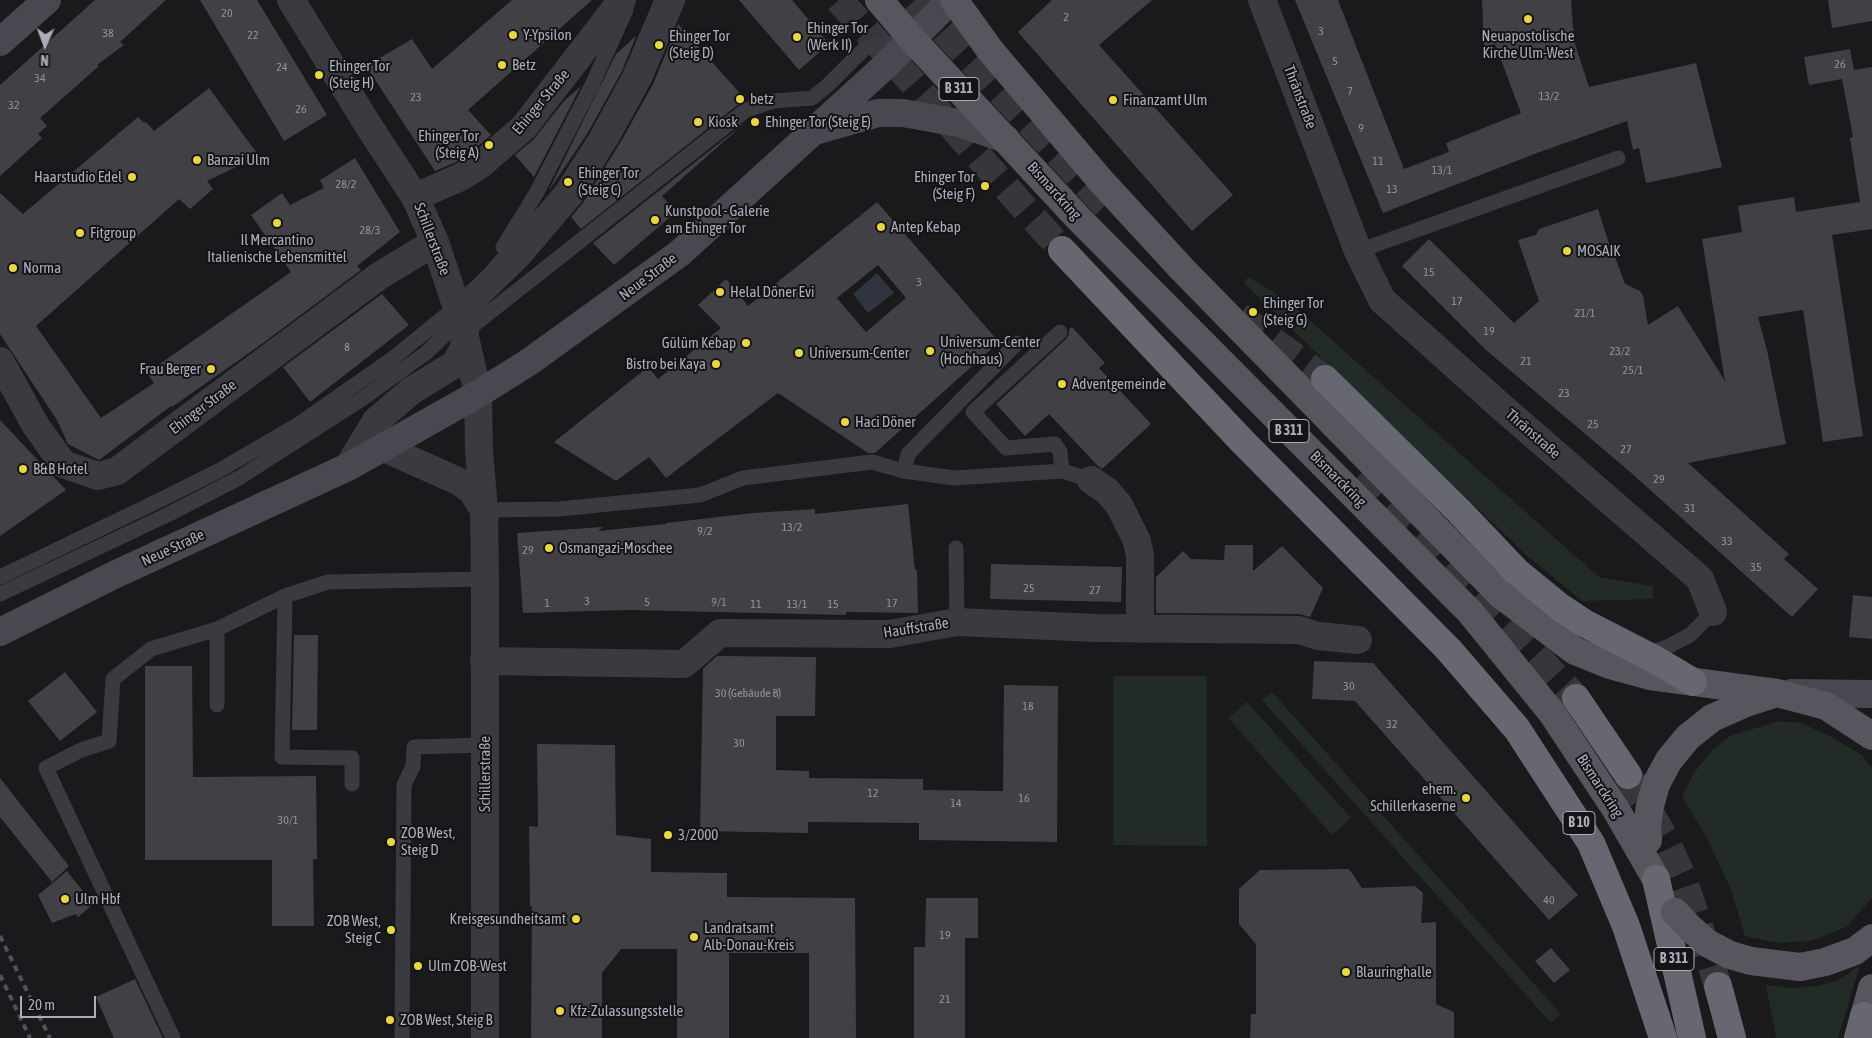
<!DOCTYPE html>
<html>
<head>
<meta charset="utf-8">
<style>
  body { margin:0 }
  #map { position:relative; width:1872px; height:1038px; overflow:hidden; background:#1a191b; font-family:"Asap Condensed",sans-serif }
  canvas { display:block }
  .north { position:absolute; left:20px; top:20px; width:50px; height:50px; -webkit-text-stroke:4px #141416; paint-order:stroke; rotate:182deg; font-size:14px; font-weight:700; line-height:20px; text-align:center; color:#acadba }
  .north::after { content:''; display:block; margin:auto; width:18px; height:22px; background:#acadba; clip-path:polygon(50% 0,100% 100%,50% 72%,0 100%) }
  .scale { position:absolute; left:20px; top:996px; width:76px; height:22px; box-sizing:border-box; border:2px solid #acadba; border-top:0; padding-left:6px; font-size:15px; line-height:18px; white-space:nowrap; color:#acadba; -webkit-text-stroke:4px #141416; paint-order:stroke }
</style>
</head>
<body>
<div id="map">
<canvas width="1872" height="1038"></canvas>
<div class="north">N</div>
<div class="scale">20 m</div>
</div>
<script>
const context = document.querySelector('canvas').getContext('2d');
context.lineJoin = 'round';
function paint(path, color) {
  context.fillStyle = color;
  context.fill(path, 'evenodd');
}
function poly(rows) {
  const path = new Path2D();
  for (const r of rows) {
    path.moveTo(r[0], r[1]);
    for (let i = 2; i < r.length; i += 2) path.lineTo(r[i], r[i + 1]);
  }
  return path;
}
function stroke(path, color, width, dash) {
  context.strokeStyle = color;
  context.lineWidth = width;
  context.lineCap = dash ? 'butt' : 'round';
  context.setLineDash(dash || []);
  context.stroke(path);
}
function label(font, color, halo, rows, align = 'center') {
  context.font = font + ' "Asap Condensed",sans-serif';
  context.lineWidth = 4;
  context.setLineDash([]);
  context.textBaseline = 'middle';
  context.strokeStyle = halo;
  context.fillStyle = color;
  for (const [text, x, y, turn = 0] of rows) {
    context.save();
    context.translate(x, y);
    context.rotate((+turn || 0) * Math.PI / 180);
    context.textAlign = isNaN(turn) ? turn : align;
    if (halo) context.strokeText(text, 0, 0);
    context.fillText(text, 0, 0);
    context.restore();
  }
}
paint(poly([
  [1249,277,1289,302,1599,577,1653,586,1653,599,1582,601,1523,552,1243,282],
  [1113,676,1207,676,1207,846,1113,845],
  [1272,692,1561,1014,1551,1023,1262,700],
  [1247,702,1351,818,1332,835,1228,718],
  [1779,721,1801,723,1832,737,1863,756,1872,768,1872,898,1846,927,1811,941,1777,943,1745,936,1731,890,1706,836,1682,797,1694,773,1712,750,1730,736],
  [1860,965,1838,1038,1776,1038,1766,985,1792,988,1818,986,1839,980]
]), '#232b26');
paint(poly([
  [877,273,894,293,868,313,853,294]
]), '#30343f');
paint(poly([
  [95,0,166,0,120,42,124,45,97,65,99,66,40,118,47,126,38,134,42,138,0,176,0,85],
  [200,0,257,0,327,115,284,141],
  [512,0,592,0,468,110,491,135,471,152,454,163,435,171,366,66,412,39,432,69],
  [739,0,792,0,829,44,799,70],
  [1052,0,1152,0,1099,45,1233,195,1192,231,1018,32],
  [1295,0,1338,0,1404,169,1449,152,1446,143,1521,113,1495,44,1484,47,1482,0,1571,0,1574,41,1589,87,1696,63,1722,167,1646,183,1639,148,1633,150,1627,121,1537,153,1383,213],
  [1828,0,1872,0,1872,21,1832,28],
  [678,24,746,100,740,103,581,229,571,217,583,203,623,138,653,84],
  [636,36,622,71,587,134,548,192,616,54],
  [1850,49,1854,70,1872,67,1872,229,1832,235,1863,436,1823,442,1803,310,1758,317,1767,350,1786,444,1688,463,1789,554,1784,559,1818,589,1792,617,1629,471,1486,350,1402,266,1429,239,1514,323,1539,301,1518,240,1536,235,1539,229,1598,209,1613,256,1615,257,1625,284,1640,291,1643,296,1648,325,1678,306,1725,381,1702,239,1742,232,1738,206,1794,197,1796,212,1860,202,1850,138,1853,137,1842,79,1809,85,1804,57],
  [581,86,534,177,515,155,534,139,564,101],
  [209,88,259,156,207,181,213,189,190,209,179,199,36,326,101,418,154,383,147,373,291,272,251,215,282,193,290,205,324,188,320,180,355,158,400,232,357,266,361,270,259,346,172,407,171,406,99,460,68,444,57,420,0,334,0,193,23,214,138,117,144,123,146,122,154,131],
  [746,122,662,196,676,212,614,265,593,243],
  [877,202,999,342,875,453,868,453,778,393,666,478,649,457,616,481,554,442,648,367,658,379,721,328,698,305,726,279,748,306],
  [878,265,906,298,866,332,837,298],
  [382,294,409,325,310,402,283,367],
  [1072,327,1105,363,1099,368,1151,424,1102,469,1098,466,1049,414,1025,436,996,404,1066,339,1069,334,1069,329],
  [0,420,66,490,0,536],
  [908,504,915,570,917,570,918,613,846,612,846,615,629,610,523,613,517,533,603,527,598,531,666,524,666,523,753,513,815,509,815,514],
  [1225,545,1253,545,1253,571,1282,546,1323,588,1310,617,1299,614,1156,613,1156,577,1183,551,1191,559,1224,560],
  [991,564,1122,567,1121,602,990,599],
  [1853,595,1872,597,1872,639,1849,637],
  [294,635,318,635,317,730,292,730],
  [717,656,816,657,815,716,776,716,776,770,809,771,809,778,923,779,923,790,1003,791,1004,685,1058,686,1057,842,919,840,919,823,808,822,808,833,700,831,703,669],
  [1314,661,1373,663,1578,895,1549,920,1355,701,1312,699],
  [145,666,192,666,193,777,316,776,317,859,313,859,314,926,272,926,272,860,145,860],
  [65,672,97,712,60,741,28,701],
  [537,744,615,745,616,835,651,839,651,872,727,873,727,897,855,898,856,1038,809,1038,809,953,729,953,729,1038,677,1038,677,949,621,949,602,973,602,1038,531,1038,532,906,530,906,529,826,538,827],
  [0,778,69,866,52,882,0,817],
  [1349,869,1362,888,1415,886,1423,893,1421,923,1436,922,1436,1004,1454,1012,1454,1038,1250,1038,1251,1014,1256,1014,1256,944,1239,924,1239,889,1260,870],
  [67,871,93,904,78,917,76,914,52,923,38,895],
  [926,898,978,898,978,938,965,938,965,1038,914,1038,914,947,925,947],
  [1551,948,1570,970,1554,983,1535,961],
  [135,979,163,1038,114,1038,96,997]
]), '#414145');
stroke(poly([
  [839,0,1062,250],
  [915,0,1111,211],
  [1239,316,1325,379],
  [1363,472,1576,698],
  [1628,775,1664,837,1681,874,1694,911,1718,986]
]), '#37373b', 28, [28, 14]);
stroke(poly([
  [503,247,537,192,592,85,626,10],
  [1358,251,1618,158],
  [1060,332,973,412,1006,448,1055,444,1060,452,1062,471],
  [461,335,746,110,774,101,812,98,828,85,865,48,908,40],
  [904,471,908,454,1017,343],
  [484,510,559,509,700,495,743,478,872,462,904,471,954,478,1062,471,1091,480],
  [956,548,957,622],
  [0,577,160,500,220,470,299,424,392,359,456,307,489,275,561,192,595,139,630,75,662,0],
  [0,594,167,515,239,478,362,399,426,353,524,258,575,198,615,133,644,80,678,0],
  [285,596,282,757,352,758,352,784],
  [1645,653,1665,648,1690,635,1713,612],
  [217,705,217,629,285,596,328,582,485,579],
  [173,1038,46,768,81,750,109,741,113,679,151,649,217,629],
  [402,1038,404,785,413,766,414,747,485,745]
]), '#3b3a40', 15);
stroke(poly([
  [291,0,368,125,415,197,435,242,461,320,478,394,479,450,484,510,485,579,485,1038],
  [1262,0,1358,251,1382,300,1505,410,1700,579,1713,612],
  [415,197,461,177,480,165,524,127,622,0],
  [0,361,36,426,63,464,98,476,117,471,379,276,435,242],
  [384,448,460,482,472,491,484,510],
  [348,467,376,421,411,391,455,364,464,348,465,333],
  [1091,480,1107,491,1119,505,1137,541,1140,556,1140,629],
  [484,661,684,664,720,633,890,634,957,622,1096,628,1299,630,1318,636,1358,640]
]), '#3b3a40', 28);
stroke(poly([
  [0,42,47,0],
  [818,130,878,113,903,113,959,123,1006,139],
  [0,632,114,575,348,467,478,394,529,362,680,253,884,67,951,0],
  [1791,693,1872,694]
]), '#484850', 28);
stroke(poly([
  [879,0,912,39,1079,219,1470,612,1552,713,1615,808,1656,879],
  [954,0,990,50,1101,181,1182,269,1500,594,1575,651,1610,665,1650,676,1777,693,1826,706,1872,736],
  [1712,718,1746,703,1771,695],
  [1800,967,1825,962,1844,955,1855,951,1872,938],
  [1864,1016,1872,988]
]), '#57565f', 28);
stroke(poly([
  [1062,250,1242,441,1449,650,1517,729,1591,843,1626,926,1663,1038],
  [1325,379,1459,511,1516,571,1560,607,1584,623,1656,660,1693,682],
  [1576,698,1628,775],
  [1656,879,1692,1038],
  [1718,986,1732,1038],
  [1858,1038,1864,1016]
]), '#676771', 28);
stroke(poly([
  [0,936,50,1038],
  [0,975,30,1038]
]), '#515159', 4, [6, 5]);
stroke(poly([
  [1648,840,1647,826,1650,806,1656,784,1669,760,1688,737,1712,718],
  [1675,912,1690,928,1707,943,1730,955,1751,961,1800,967]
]), '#57565f', 28);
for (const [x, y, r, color] of [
  [1528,19,5,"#e8d744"],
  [513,35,5,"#e8d744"],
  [797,37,5,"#e8d744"],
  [659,45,5,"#e8d744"],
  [502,65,5,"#e8d744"],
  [319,75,5,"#e8d744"],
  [740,99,5,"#e8d744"],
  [1113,100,5,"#e8d744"],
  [698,122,5,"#e8d744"],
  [755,122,5,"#e8d744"],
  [489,145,5,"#e8d744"],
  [197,160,5,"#e8d744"],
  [132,177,5,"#e8d744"],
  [568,182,5,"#e8d744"],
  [985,186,5,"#e8d744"],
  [655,220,5,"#e8d744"],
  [277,223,5,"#e8d744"],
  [881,227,5,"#e8d744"],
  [80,233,5,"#e8d744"],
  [1567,251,5,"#e8d744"],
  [13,268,5,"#e8d744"],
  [720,292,5,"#e8d744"],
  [1253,312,5,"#e8d744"],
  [746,343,5,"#e8d744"],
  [930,351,5,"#e8d744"],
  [799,353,5,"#e8d744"],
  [716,364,5,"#e8d744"],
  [211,369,5,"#e8d744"],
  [1062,384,5,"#e8d744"],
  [845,422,5,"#e8d744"],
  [23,469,5,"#e8d744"],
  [549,548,5,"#e8d744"],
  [1466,798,5,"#e8d744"],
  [668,835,5,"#e8d744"],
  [391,842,5,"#e8d744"],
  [65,899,5,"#e8d744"],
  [576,919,5,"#e8d744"],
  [391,930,5,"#e8d744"],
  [694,937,5,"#e8d744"],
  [418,966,5,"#e8d744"],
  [1346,972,5,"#e8d744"],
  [560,1011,5,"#e8d744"],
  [390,1020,5,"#e8d744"]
]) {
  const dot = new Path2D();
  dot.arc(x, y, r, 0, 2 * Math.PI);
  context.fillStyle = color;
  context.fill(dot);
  stroke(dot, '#141416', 2);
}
label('12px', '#91929d', null, [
  ["20",227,13],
  ["2",1066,17],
  ["3",1321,31],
  ["38",108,33],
  ["22",253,35],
  ["5",1335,61],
  ["26",1840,64],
  ["24",282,67],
  ["34",40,78],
  ["7",1350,91],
  ["13/2",1549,96],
  ["23",416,97],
  ["32",14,105],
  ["26",301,109],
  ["9",1361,128],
  ["11",1378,161],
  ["13/1",1442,170],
  ["28/2",346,184],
  ["13",1392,189],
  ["28/3",370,230],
  ["15",1429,272],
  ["3",919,282],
  ["17",1457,301],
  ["21/1",1585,313],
  ["19",1489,331],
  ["8",347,347],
  ["23/2",1620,351],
  ["21",1526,361],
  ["25/1",1633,370],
  ["23",1564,393],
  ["25",1593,424],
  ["27",1626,449],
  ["29",1659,479],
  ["31",1690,508],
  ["13/2",792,527],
  ["9/2",705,531],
  ["33",1727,541],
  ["29",528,550],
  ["35",1756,567],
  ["25",1029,588],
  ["27",1095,590],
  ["3",587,601],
  ["5",647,602],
  ["9/1",719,602],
  ["1",547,603],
  ["17",892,603],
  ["11",756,604],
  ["13/1",797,604],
  ["15",833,604],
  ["30",1349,686],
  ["30 (Gebäude B)",748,693],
  ["18",1028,706],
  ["32",1392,724],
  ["30",739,743],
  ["12",873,793],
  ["16",1024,798],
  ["14",956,803],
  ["30/1",288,820],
  ["40",1549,900],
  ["19",945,935],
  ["21",945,999]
]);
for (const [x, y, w] of [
  [959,89,40],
  [1289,431,40],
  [1579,823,32],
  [1674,959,40]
]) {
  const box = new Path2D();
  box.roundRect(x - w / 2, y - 11.5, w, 23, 4);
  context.fillStyle = '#141416';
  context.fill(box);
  stroke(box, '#acadba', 1);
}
label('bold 14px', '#acadba', null, [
  ["B 311",959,89],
  ["B 311",1289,431],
  ["B 10",1579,823],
  ["B 311",1674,959]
]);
label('15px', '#acadba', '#141416', [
  ["Ehinger Tor",807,28],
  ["(Werk II)",807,45],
  ["Y-Ypsilon",523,35],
  ["Ehinger Tor",669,36],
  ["(Steig D)",669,53],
  ["Neuapostolische",1528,36,"center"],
  ["Kirche Ulm-West",1528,53,"center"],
  ["Betz",512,65],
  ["Ehinger Tor",329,66],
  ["(Steig H)",329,83],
  ["betz",750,99],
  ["Finanzamt Ulm",1123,100],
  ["Kiosk",708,122],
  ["Ehinger Tor (Steig E)",765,122],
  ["Ehinger Tor",479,136,"right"],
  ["(Steig A)",479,153,"right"],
  ["Banzai Ulm",207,160],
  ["Ehinger Tor",578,173],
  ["(Steig C)",578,190],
  ["Haarstudio Edel",122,177,"right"],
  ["Ehinger Tor",975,177,"right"],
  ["(Steig F)",975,194,"right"],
  ["Kunstpool - Galerie",665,211],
  ["am Ehinger Tor",665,228],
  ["Antep Kebap",891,227],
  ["Fitgroup",90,233],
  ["Il Mercantino",277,240,"center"],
  ["Italienische Lebensmittel",277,257,"center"],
  ["MOSAIK",1577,251],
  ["Norma",23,268],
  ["Helal Döner Evi",730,292],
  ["Ehinger Tor",1263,303],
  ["(Steig G)",1263,320],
  ["Universum-Center",940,342],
  ["(Hochhaus)",940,359],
  ["Gülüm Kebap",736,343,"right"],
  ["Universum-Center",809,353],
  ["Bistro bei Kaya",706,364,"right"],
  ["Frau Berger",201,369,"right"],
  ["Adventgemeinde",1072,384],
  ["Haci Döner",855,422],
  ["B&B Hotel",33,469],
  ["Osmangazi-Moschee",559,548],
  ["ehem.",1456,789,"right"],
  ["Schillerkaserne",1456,806,"right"],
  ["ZOB West,",401,833],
  ["Steig D",401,850],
  ["3/2000",678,835],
  ["Ulm Hbf",75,899],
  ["Kreisgesundheitsamt",566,919,"right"],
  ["ZOB West,",381,921,"right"],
  ["Steig C",381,938,"right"],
  ["Landratsamt",704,928],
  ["Alb-Donau-Kreis",704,945],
  ["Ulm ZOB-West",428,966],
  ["Blauringhalle",1356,972],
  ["Kfz-Zulassungsstelle",570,1011],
  ["ZOB West, Steig B",400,1020]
], 'left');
label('15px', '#acadba', '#141416', [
  ["Thränstraße",1300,97,69],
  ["Ehinger Straße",541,102,-50],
  ["Bismarckring",1054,191,48],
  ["Schillerstraße",432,239,69],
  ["Neue Straße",648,277,-37],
  ["Ehinger Straße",203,407,-37],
  ["Thränstraße",1533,434,41],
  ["Bismarckring",1338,479,45],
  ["Neue Straße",173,548,-25],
  ["Hauffstraße",916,628,-9],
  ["Schillerstraße",485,774,-90],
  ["Bismarckring",1600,786,57]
]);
</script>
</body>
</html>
